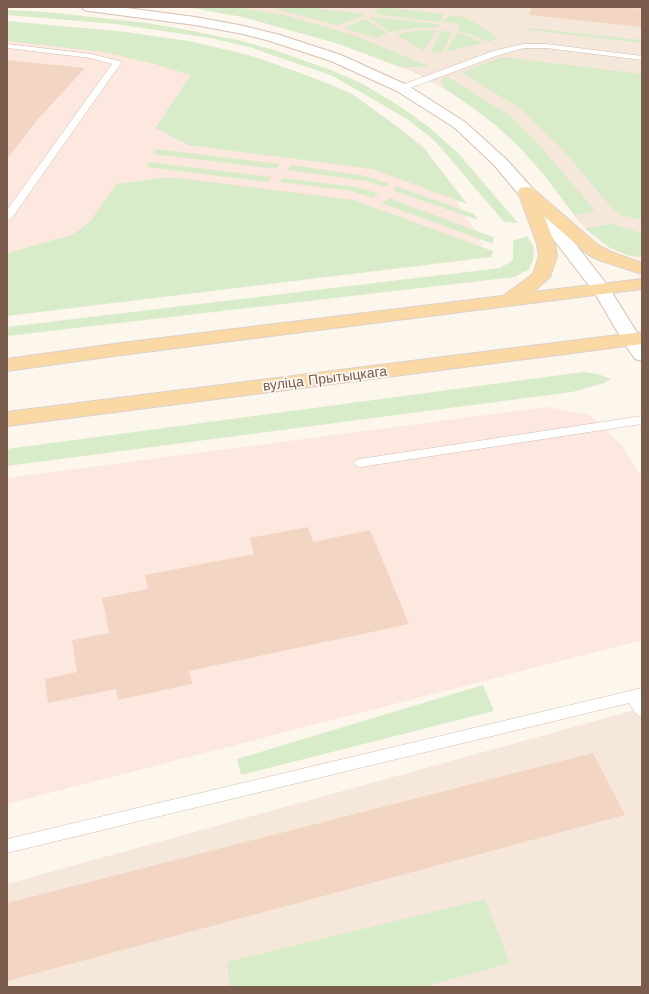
<!DOCTYPE html>
<html>
<head>
<meta charset="utf-8">
<style>
  body { margin:0 }
  #map { position:relative; width:649px; height:994px; overflow:hidden; background:#fdf6ec; font-family:"Work Sans",sans-serif }
  canvas { display:block }
  .frame { position:absolute; inset:0; border:8px solid #7a5c4d; pointer-events:none }
</style>
</head>
<body>
<div id="map">
<canvas width="649" height="994"></canvas>
<div class="frame"></div>
</div>
<script>
const context = document.querySelector('canvas').getContext('2d');
context.lineJoin = 'round';
function paint(path, color) {
  context.fillStyle = color;
  context.fill(path, 'evenodd');
}
function poly(rows) {
  const path = new Path2D();
  for (const r of rows) {
    path.moveTo(r[0], r[1]);
    for (let i = 2; i < r.length; i += 2) path.lineTo(r[i], r[i + 1]);
  }
  return path;
}
function stroke(path, color, width, dash) {
  context.strokeStyle = color;
  context.lineWidth = width;
  context.lineCap = dash ? 'butt' : 'round';
  context.setLineDash(dash || []);
  context.stroke(path);
}
function label(font, color, halo, rows, align = 'center') {
  context.font = font + ' "Work Sans",sans-serif';
  context.lineWidth = 3.5;
  context.setLineDash([]);
  context.textBaseline = 'middle';
  context.strokeStyle = halo;
  context.fillStyle = color;
  for (const [text, x, y, turn = 0] of rows) {
    context.save();
    context.translate(x, y);
    context.rotate((+turn || 0) * Math.PI / 180);
    context.textAlign = isNaN(turn) ? turn : align;
    if (halo) context.strokeText(text, 0, 0);
    context.fillText(text, 0, 0);
    context.restore();
  }
}
paint(poly([
  [187,7,642,7,642,257,630,256,610,248,590,233,579,222,544,175,521,149,499,128,452,93,411,71,339,44,243,17],
  [642,708,642,987,7,987,7,884]
]), '#f5e8da');
paint(poly([
  [7,28,230,50,255,57,319,80,352,94,424,146,483,245,460,258,7,311],
  [547,407,589,415,621,444,642,477,642,640,7,804,7,478]
]), '#fde8e0');
paint(poly([
  [187,7,234,7,284,15,353,35,431,67,400,67,339,44,243,17],
  [268,7,304,7,364,14,363,16,337,25],
  [380,7,444,14,440,22,374,14],
  [7,10,46,12,147,23,182,29,238,40,274,50,331,70,363,84,401,107,430,128,458,153,518,223,504,222,435,141,407,119,333,76,249,47,210,38,115,24,7,15],
  [449,15,464,17,474,22,494,35,496,39,488,42,476,36,457,31,460,24,443,22],
  [372,17,439,24,437,28,414,28,391,32,369,18],
  [365,19,387,33,377,38,343,28],
  [7,21,126,32,194,42,255,57,319,80,352,94,399,128,427,152,467,204,372,169,188,145,155,128,191,75,154,64,104,52,7,41],
  [529,28,642,40,642,43,528,30],
  [436,30,424,51,395,34,416,31],
  [441,31,452,32,442,53,431,52],
  [457,33,469,36,482,43,446,52],
  [503,57,642,74,642,220,621,215,611,207,565,152,521,109,461,72],
  [446,76,509,115,543,149,595,211,575,215,544,175,521,149,499,128,478,111,445,89,440,81],
  [156,149,280,164,276,169,153,154],
  [149,162,272,177,268,182,146,167],
  [292,165,366,176,390,184,385,187,366,181,287,170],
  [170,177,354,200,493,251,491,257,7,316,7,253,72,235,89,223,116,184],
  [283,178,357,187,379,194,372,198,352,191,279,182],
  [396,186,474,214,478,220,394,191],
  [389,198,493,237,493,244,381,203],
  [612,224,642,233,642,257,630,256,610,248,585,228],
  [527,236,534,247,533,260,529,269,515,277,7,336,7,327,500,268,513,260,513,241],
  [583,372,598,374,611,379,604,383,572,392,7,466,7,449],
  [483,685,494,711,241,775,237,759],
  [485,899,510,963,423,987,230,987,227,962]
]), '#d8ecc9');
paint(poly([
  [531,7,624,7,642,9,642,27,529,15],
  [7,60,85,68,38,119,7,159],
  [308,527,313,542,370,530,409,624,189,671,192,684,118,700,116,689,48,703,45,679,77,672,72,640,109,633,102,598,148,589,145,575,254,554,250,538],
  [593,753,625,815,7,981,7,903]
]), '#f3d5c3');
const service = poly([
  [7,44,91,54,120,61,121,63,11,219,7,220,7,210,112,64,91,58,7,48,7,44],
  [524,44,546,44,642,56,642,60,546,48,524,48,499,55,405,90,402,91,398,88,399,86,493,51,524,44],
  [642,416,642,424,360,467,356,466,354,463,356,460,360,459,642,416],
  [642,688,642,717,637,715,629,703,7,853,7,839,642,688]
]);
const tertiary = poly([
  [631,333,638,335,642,341,642,361,635,359,621,339,624,335,631,333]
]);
const secondary = poly([
  [82,7,119,7,195,17,244,26,280,35,341,55,407,85,465,122,507,160,532,188,608,286,641,339,638,343,631,345,624,343,594,292,520,196,495,166,455,128,397,91,331,61,270,41,243,34,195,25,89,11,84,10,82,7]
]);
const primary = poly([
  [526,187,532,188,598,245,611,252,642,263,642,274,599,260,586,253,544,216,555,244,557,256,550,277,533,292,642,279,642,289,121,355,7,371,7,359,121,343,503,296,533,274,539,256,537,244,518,192,520,188,526,187],
  [642,332,642,344,7,426,7,412,642,332]
]);
stroke(service, '#d1beb0', 1);
stroke(tertiary, '#d1beb0', 2);
stroke(secondary, '#d6c0b0', 2);
stroke(primary, '#dad1cd', 2);
paint(service, '#fff');
paint(tertiary, '#fff');
paint(secondary, '#fff');
paint(primary, '#fbd9a5');
label('14px', '#7a5c4d', '#fffaf3', [
  ["вуліца Прытыцкага",325,379,-7]
]);
</script>
</body>
</html>
